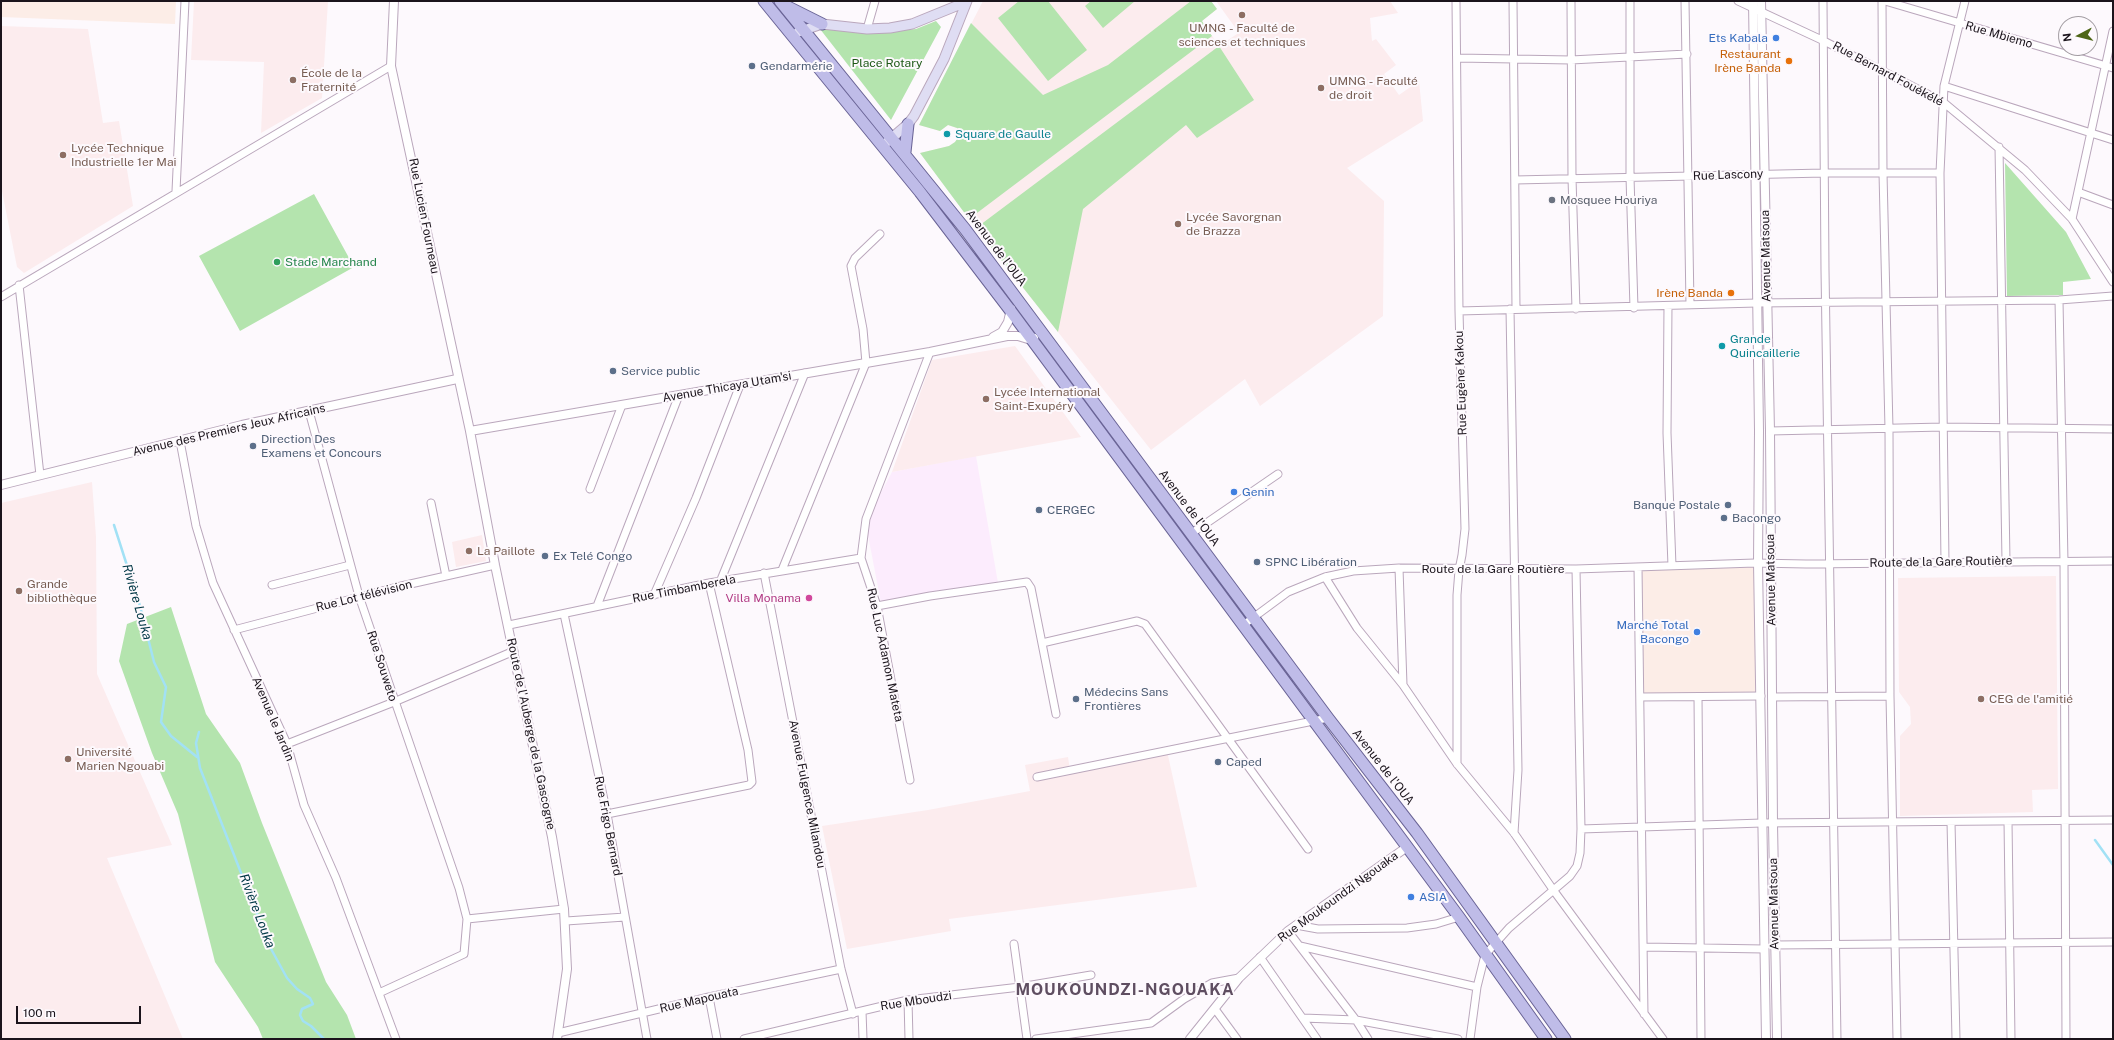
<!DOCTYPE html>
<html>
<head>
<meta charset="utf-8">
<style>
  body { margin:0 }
  #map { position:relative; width:2114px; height:1040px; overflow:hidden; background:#fdf9fd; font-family:"Public Sans",sans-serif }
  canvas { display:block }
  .frame { position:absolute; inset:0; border:2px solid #1b141c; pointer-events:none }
  .north { position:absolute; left:2058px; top:16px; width:40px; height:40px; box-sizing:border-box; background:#fdf9fd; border:1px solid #a39da3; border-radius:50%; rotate:263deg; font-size:11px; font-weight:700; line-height:16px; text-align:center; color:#1b141c }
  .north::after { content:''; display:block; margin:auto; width:14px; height:18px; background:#4e6616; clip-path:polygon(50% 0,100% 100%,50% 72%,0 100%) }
  .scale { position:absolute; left:16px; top:1006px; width:125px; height:18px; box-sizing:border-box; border:2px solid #1b141c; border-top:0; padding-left:5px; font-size:12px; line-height:14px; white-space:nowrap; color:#1b141c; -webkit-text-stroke:3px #fdf9fd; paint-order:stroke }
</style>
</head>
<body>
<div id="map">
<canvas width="2114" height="1040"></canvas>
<div class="frame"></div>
<div class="north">N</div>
<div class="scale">100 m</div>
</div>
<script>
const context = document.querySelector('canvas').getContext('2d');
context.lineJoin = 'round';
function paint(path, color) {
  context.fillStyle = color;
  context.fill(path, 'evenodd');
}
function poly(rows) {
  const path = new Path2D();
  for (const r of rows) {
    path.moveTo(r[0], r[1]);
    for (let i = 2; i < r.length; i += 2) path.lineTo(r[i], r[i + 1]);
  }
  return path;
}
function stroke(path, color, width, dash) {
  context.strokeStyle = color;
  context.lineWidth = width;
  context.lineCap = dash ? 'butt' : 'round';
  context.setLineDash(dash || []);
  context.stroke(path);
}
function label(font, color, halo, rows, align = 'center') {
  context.font = font + ' "Public Sans",sans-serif';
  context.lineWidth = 4;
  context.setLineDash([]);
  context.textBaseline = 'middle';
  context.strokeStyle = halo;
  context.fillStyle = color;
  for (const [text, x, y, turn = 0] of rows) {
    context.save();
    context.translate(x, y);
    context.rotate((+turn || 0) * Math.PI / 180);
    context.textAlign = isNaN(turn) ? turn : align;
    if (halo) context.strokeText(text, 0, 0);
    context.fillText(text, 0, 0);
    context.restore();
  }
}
paint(poly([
  [1,1,176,1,175,24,1,17],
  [1755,563,1756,696,1640,697,1638,567]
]), '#fcede7');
paint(poly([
  [976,456,998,583,881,603,867,530,867,519,892,472]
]), '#fcecfd');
paint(poly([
  [194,1,328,1,322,98,261,133,264,62,191,60],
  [983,1,1211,1,1217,9,1202,21,1219,46,1237,34,1237,30,1216,1,1390,1,1398,13,1370,18,1372,41,1376,39,1396,65,1384,74,1399,95,1419,81,1423,121,1347,168,1384,201,1383,316,1260,406,1245,379,1151,450,976,228,920,153,949,146,955,142,959,136,957,128,948,125,940,131,919,125],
  [1,26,88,29,103,123,119,121,133,206,24,273,17,267,1,186],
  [1015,346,1081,437,892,472,932,360],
  [92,482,96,537,97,674,172,845,107,858,183,1039,1,1039,1,503],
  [482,535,486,561,456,567,452,542],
  [2056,576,2058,789,2032,790,2033,812,1900,816,1900,736,1911,724,1910,707,1899,692,1898,578],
  [1167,751,1197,887,949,919,951,931,847,949,822,826,928,810,1030,791,1025,765,1068,757,1070,770]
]), '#fcecee');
paint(poly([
  [1019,1,1048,1,1087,50,1048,81,998,18],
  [1091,1,1135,1,1103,28,1085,6],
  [1191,1,1211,1,1217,9,1202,21,1212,36,969,219,920,153,949,146,955,142,959,136,957,128,948,125,940,131,919,125,971,23,1043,95,1108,65],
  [936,21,941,27,891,120,820,29,871,33,916,29],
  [1219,46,1254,100,1197,138,1186,125,1083,209,1058,332,976,228],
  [2005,163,2066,232,2091,279,2063,282,2063,295,2007,296],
  [314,194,354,267,240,331,199,256],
  [171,607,206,714,240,763,262,823,326,982,347,1015,356,1039,263,1039,258,1027,215,962,178,814,152,753,119,661,127,624]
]), '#b4e4ae');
stroke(poly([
  [114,525,140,606,154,662,166,687,161,722,171,736,197,757],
  [199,732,196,743,200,768,270,947,287,978,297,989,310,998,313,1004,302,1009,300,1015,303,1021,311,1026,324,1039],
  [2095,840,2113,865]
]), '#a2e1f5', 2.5);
const minor = poly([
  [1456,1,1459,311,1465,529,1462,555,1459,570,1457,595,1457,764],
  [1513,1,1516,309],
  [1571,1,1572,178,1576,309],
  [1630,1,1630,177,1634,308],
  [1685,1,1690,305],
  [1738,1,1824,41,1943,102,2025,170,2072,219,2113,282],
  [1823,1,1825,270,1837,1039],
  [1882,1,1883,173,1889,429,1890,696,1897,1039],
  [1885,1,2113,68],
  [867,29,875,1],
  [1458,58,1571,60,1687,54],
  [1944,86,2113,140],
  [1999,147,2006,561],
  [1515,180,1824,173,1940,173],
  [176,191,185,1],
  [2078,192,2113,205],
  [2072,219,2113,31],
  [19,285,40,475],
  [1,297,391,66],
  [2059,300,2064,562,2066,1039],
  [1668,306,1667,433,1672,566],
  [1510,309,1518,770,1514,833],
  [1459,311,1757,303,2059,300,2113,296],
  [309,411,359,596,459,888,467,919,464,954,379,993],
  [1770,431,1943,427,2113,429],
  [180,441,196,526,213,583,287,744,304,805,336,878,396,1039],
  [590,489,622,405],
  [431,503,446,576],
  [1192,533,1278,474],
  [1945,562,1940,173,1944,86,1965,1],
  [1638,567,1644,1014],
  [1399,568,1403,685],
  [782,570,866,363,863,329,851,266,855,258,880,234],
  [764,573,841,969,853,1014],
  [1325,577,1357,628,1403,685,1457,764,1514,833,1554,891,1663,1039],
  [720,582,805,373],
  [272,585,350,565],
  [654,595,696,498,740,385],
  [597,606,679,395],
  [877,606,930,596,1027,582,1031,588,1056,714],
  [564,614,607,814,647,1039],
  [509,625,709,583,861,558],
  [1242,626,1288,592,1325,577,1353,571,1399,568,1576,569,1755,563,1806,564,2113,561],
  [234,630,397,587,495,565],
  [1042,643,1137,621,1145,624,1308,849],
  [1640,697,1761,696],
  [1698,697,1701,1039],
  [1772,697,1890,696],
  [287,744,394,702,514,651],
  [1037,777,1328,718],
  [910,780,877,606,861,558,866,519,930,352],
  [607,814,749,785,752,782,748,750,709,583],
  [2008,821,2011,1039],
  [1951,822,1956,1039],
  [1581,829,1762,823,2113,820],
  [467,919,564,909],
  [566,921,625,917],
  [1296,925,1318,929,1407,928,1436,924,1459,917],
  [1288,931,1356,1020,1368,1039],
  [1014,944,1027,1039],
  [1775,945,2113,942],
  [1300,946,1477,987],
  [1644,947,1764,949],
  [1260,957,1317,1039],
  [709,997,717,1039],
  [908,1000,909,1039],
  [1215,1009,1237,1039],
  [862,1011,863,1039],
  [1303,1018,1356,1020,1458,1039],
  [558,1033,709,997,841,969],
  [744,1039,908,1000,1020,987,1091,975],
  [1036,1039,1151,1023,1184,999,1212,983,1239,978],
  [1470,1039,1477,987,1485,955,1509,928,1570,876,1577,866,1580,853,1581,829,1576,569]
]);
const tertiary = poly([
  [394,1,391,66,470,431,495,565,552,837,564,909,567,969,557,1039],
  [1753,1,1759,431,1758,563,1766,1039],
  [1761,1,1770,431,1773,824,1777,1039],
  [993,337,1002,332,1008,322,1011,309],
  [470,431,930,352,1007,336,1018,336,1031,340,1034,338],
  [1,485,242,425,457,379],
  [1190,1039,1239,978,1288,931,1407,847]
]);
const secondary = poly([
  [798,32,822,24,867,29,890,28,912,24,966,2],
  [887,142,908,124,914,116,944,59,967,1]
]);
const primary = poly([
  [764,1,920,192,1010,310,1459,917,1546,1039],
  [780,1,965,229,1328,718,1417,833,1565,1039],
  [788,7,822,24],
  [905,152,908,124]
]);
stroke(minor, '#baa7bc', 9);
stroke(tertiary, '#baa7bc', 10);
stroke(secondary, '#baa7bc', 11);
stroke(primary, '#6a6496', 13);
stroke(minor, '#fff', 7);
stroke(tertiary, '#fff', 8);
stroke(secondary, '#dfddf3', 9);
stroke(primary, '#bfbce8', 11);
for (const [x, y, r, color] of [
  [1242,15,4,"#8d6e63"],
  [1776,38,4,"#3f7fe0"],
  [1789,61,4,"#e8710a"],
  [752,66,4,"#5c6f8a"],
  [293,80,4,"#8d6e63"],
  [1321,88,4,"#8d6e63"],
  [947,134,4,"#0f9aa8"],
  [63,155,4,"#8d6e63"],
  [1552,200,4,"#6b7280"],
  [1178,224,4,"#8d6e63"],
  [277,262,4,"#2e9e5b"],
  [1731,293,4,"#e8710a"],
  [1722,346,4,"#0f9aa8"],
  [613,371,4,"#5c6f8a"],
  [986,399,4,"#8d6e63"],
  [253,446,4,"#5c6f8a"],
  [1234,492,4,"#3f7fe0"],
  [1728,505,4,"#5c6f8a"],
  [1039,510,4,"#5c6f8a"],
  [1724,518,4,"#5c6f8a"],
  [469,551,4,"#8d6e63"],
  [545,556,4,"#5c6f8a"],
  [1257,562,4,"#5c6f8a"],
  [19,591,4,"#8d6e63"],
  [809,598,4,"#d1479c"],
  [1697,632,4,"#3f7fe0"],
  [1076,699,4,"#5c6f8a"],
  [1981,699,4,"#8d6e63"],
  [68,759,4,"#8d6e63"],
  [1218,762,4,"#5c6f8a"],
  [1411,897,4,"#3f7fe0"]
]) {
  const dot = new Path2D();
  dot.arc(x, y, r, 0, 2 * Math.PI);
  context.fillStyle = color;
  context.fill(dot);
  stroke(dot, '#fdf9fd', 1.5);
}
label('12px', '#785e54', '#fdf9fd', [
  ["UMNG - Faculté de",1242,28,"center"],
  ["sciences et techniques",1242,42,"center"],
  ["École de la",301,73],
  ["Fraternité",301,87],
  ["UMNG - Faculté",1329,81],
  ["de droit",1329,95],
  ["Lycée Technique",71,148],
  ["Industrielle 1er Mai",71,162],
  ["Lycée Savorgnan",1186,217],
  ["de Brazza",1186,231],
  ["Lycée International",994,392],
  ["Saint-Exupéry",994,406],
  ["La Paillote",477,551],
  ["Grande",27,584],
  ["bibliothèque",27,598],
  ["CEG de l'amitié",1989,699],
  ["Université",76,752],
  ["Marien Ngouabi",76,766]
], 'left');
label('12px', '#1b141c', '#fdf9fd', [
  ["Rue Mbiemo",1999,35,16],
  ["Rue Bernard Fouékélé",1888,74,28],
  ["Rue Lascony",1728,175,-2],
  ["Rue Lucien Fourneau",424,216,79],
  ["Avenue de l'OUA",996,248,53],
  ["Avenue Matsoua",1766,256,-91],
  ["Rue Eugène Kakou",1461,383,-92],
  ["Avenue Thicaya Utam'si",727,387,-10],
  ["Avenue des Premiers Jeux Africains",229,430,-13],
  ["Avenue de l'OUA",1189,508,53],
  ["Route de la Gare Routière",1941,562,-1],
  ["Route de la Gare Routière",1493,569],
  ["Avenue Matsoua",1771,580,-91],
  ["Rue Timbamberela",684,589,-11],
  ["Rue Lot télévision",364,596,-14],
  ["Rue Luc Adamon Mateta",885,655,78],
  ["Rue Souweto",382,666,72],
  ["Avenue le Jardin",273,719,67],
  ["Route de l'Auberge de la Gascogne",531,734,78],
  ["Avenue de l'OUA",1383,767,52],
  ["Avenue Fulgence Milandou",807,794,79],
  ["Rue Frigo Bernard",608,826,79],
  ["Rue Moukoundzi Ngouaka",1338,897,-36],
  ["Avenue Matsoua",1774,904,-91],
  ["Rue Mapouata",699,1000,-13],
  ["Rue Mboudzi",916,1001,-9]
]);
label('12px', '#366cbe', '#fdf9fd', [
  ["Ets Kabala",1768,38],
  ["Genin",1242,492,"left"],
  ["Marché Total",1689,625],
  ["Bacongo",1689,639],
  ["ASIA",1419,897,"left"]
], 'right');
label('12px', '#c56008', '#fdf9fd', [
  ["Restaurant",1781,54],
  ["Irène Banda",1781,68],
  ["Irène Banda",1723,293]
], 'right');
label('12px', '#1c5815', '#fdf9fd', [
  ["Place Rotary",887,63]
]);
label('12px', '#4e5e75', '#fdf9fd', [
  ["Gendarmérie",760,66],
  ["Service public",621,371],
  ["Direction Des",261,439],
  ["Examens et Concours",261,453],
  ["Banque Postale",1720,505,"right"],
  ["CERGEC",1047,510],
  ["Bacongo",1732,518],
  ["Ex Telé Congo",553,556],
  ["SPNC Libération",1265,562],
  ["Médecins Sans",1084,692],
  ["Frontières",1084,706],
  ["Caped",1226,762]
], 'left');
label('12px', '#0d838f', '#fdf9fd', [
  ["Square de Gaulle",955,134],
  ["Grande",1730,339],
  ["Quincaillerie",1730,353]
], 'left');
label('12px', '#5b616d', '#fdf9fd', [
  ["Mosquee Houriya",1560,200]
], 'left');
label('12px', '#27864d', '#fdf9fd', [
  ["Stade Marchand",285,262]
], 'left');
label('12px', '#b23c85', '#fdf9fd', [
  ["Villa Monama",801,598]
], 'right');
label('italic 13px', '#003745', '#fdf9fd', [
  ["Rivière Louka",137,602,74],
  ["Rivière Louka",257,911,69]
]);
context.letterSpacing = '1px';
label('bold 16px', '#5f4e61', '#fdf9fd', [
  ["MOUKOUNDZI-NGOUAKA",1125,990]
]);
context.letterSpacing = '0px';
</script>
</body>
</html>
